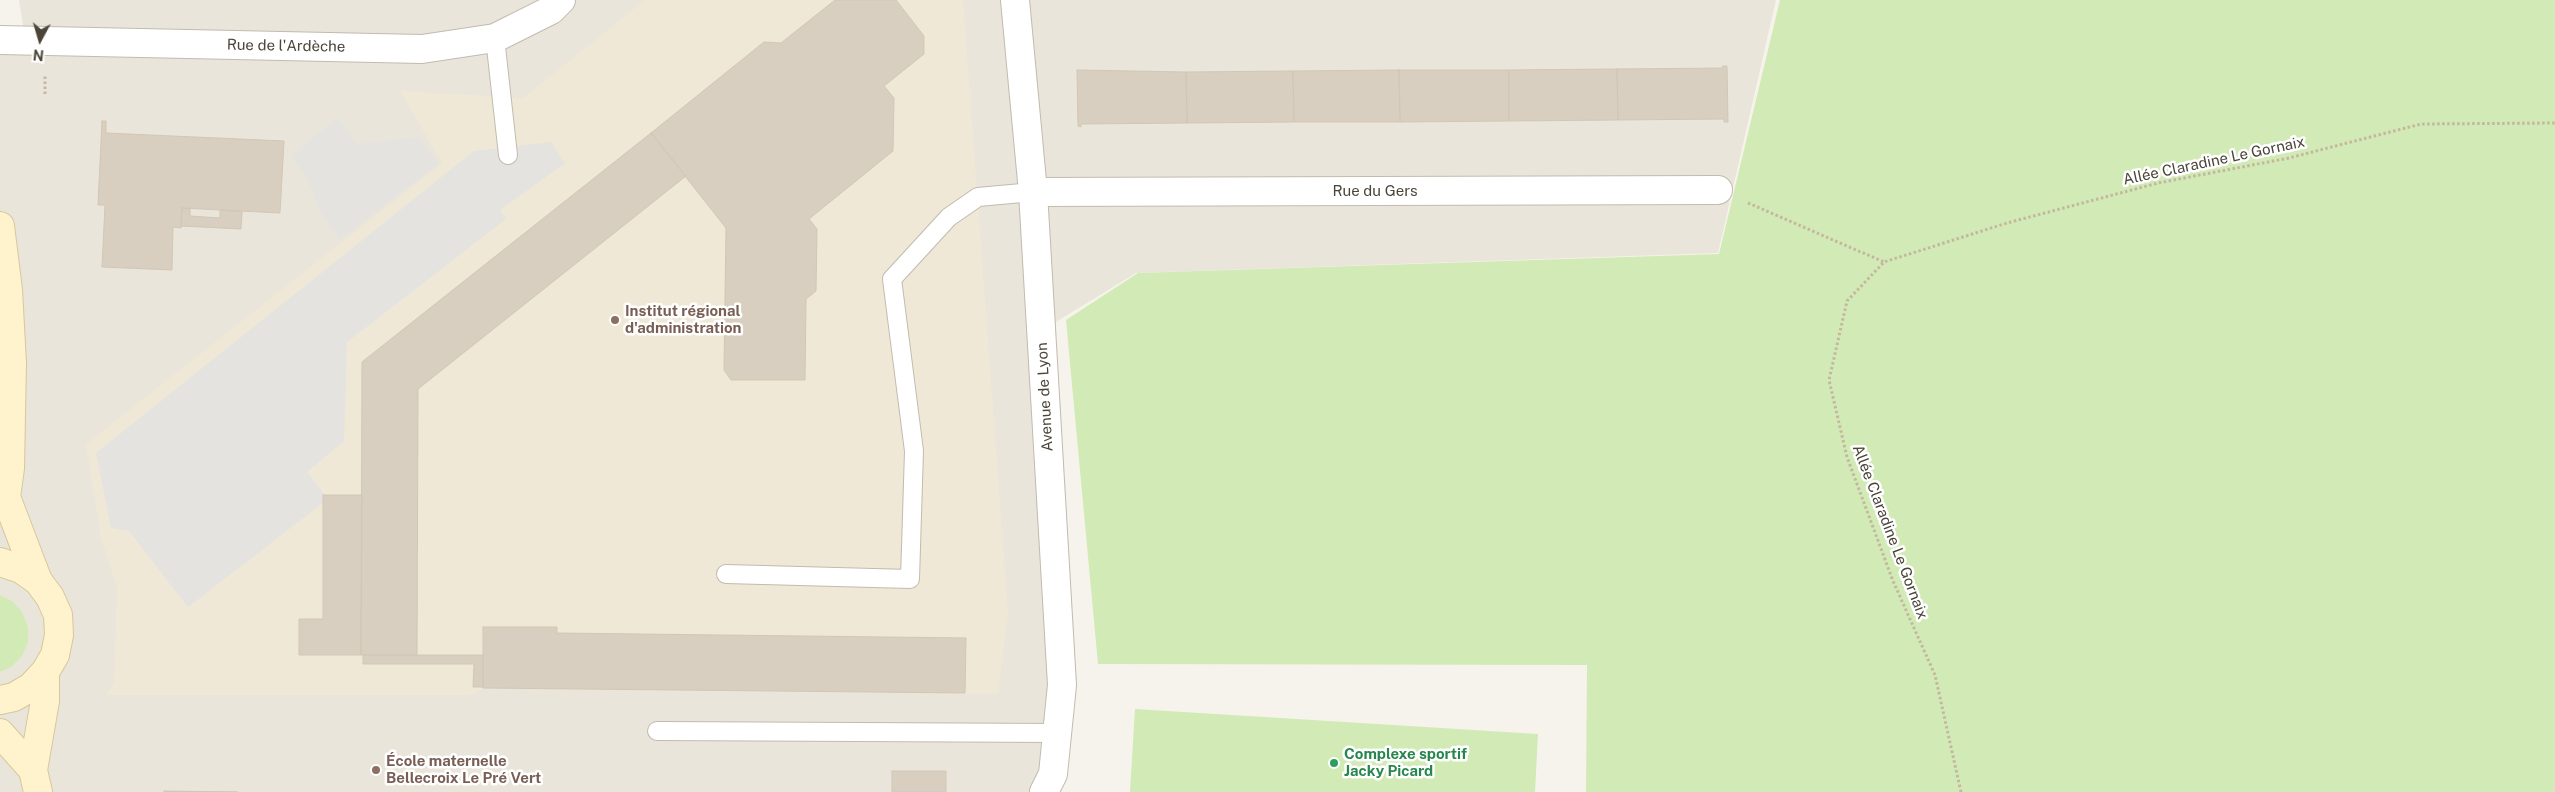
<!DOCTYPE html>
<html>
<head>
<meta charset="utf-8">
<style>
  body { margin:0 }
  #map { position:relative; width:2555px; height:792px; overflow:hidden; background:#f6f3ec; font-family:"Public Sans",sans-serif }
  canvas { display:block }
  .north { position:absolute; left:15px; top:15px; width:50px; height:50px; -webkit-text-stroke:4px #fff; paint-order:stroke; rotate:186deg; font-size:14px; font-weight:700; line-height:20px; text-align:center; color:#4b4439 }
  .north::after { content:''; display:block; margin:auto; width:18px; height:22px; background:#4b4439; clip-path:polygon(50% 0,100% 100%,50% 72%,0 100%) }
</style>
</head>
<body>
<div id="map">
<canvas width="2555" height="792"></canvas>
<div class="north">N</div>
</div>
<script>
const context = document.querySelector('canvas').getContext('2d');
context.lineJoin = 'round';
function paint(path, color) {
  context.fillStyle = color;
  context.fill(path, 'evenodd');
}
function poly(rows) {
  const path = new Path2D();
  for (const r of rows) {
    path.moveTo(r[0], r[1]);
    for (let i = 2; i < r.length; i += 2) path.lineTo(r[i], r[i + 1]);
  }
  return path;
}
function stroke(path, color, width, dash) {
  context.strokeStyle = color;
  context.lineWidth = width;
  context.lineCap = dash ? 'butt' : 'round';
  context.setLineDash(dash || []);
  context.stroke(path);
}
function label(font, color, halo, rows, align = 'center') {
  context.font = font + ' "Public Sans",sans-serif';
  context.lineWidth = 5;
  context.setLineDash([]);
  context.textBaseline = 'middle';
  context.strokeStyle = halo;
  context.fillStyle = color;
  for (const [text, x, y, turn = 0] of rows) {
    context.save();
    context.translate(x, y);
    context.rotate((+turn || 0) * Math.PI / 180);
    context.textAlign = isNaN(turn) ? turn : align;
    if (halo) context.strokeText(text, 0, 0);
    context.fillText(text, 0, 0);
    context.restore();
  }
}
paint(poly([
  [19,0,1776,0,1718,253,1136,273,1041,331,1062,685,1044,792,0,792,0,39,25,38]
]), '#eae5da');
paint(poly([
  [645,0,963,0,1008,613,998,694,483,688,470,695,106,695,114,683,117,588,101,538,86,444,442,163,400,91,523,98]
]), '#efe8d6');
paint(poly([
  [1780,0,2555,0,2555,792,1586,792,1587,665,1098,664,1066,320,1138,273,1719,254],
  [0,595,12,601,22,612,28,627,28,642,22,656,11,667,0,672],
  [1135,709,1538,734,1535,792,1130,792]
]), '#d2eab5');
paint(poly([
  [338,118,357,144,420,137,438,164,340,239,322,215,307,178,291,156],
  [551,142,565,163,500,210,506,219,347,342,344,441,307,472,328,499,188,607,129,531,111,528,96,453,474,151]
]), '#e5e3e0');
const building = poly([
  [835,0,896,0,924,36,924,54,884,86,894,98,893,151,809,219,817,229,816,291,806,299,805,380,731,380,724,370,726,228,651,133,764,42,781,43,835,0],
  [1723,66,1727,66,1728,122,1724,122,1724,119,1618,120,1617,69,1723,68,1723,66],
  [1617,69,1618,120,1509,121,1509,70,1617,69],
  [1077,70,1186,72,1187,123,1081,124,1081,127,1078,126,1077,70],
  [1399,70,1509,70,1509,121,1400,122,1399,70],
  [1399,70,1400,122,1294,122,1293,71,1399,70],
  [1293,71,1294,122,1187,123,1186,72,1293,71],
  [102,121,106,121,106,133,284,141,280,213,182,208,181,228,173,227,172,270,102,267,105,205,98,205,102,121],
  [651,133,686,176,418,389,417,655,361,655,362,362,651,133],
  [182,208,190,209,190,216,220,218,220,210,242,212,241,229,181,226,182,208],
  [323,495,362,495,361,655,299,655,299,619,323,619,323,495],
  [483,627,557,627,557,633,966,638,965,693,483,688,483,627],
  [363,655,483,655,483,687,473,687,474,664,363,664,363,655],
  [892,771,946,771,946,792,892,792,892,771],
  [164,791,238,792,164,792,164,791]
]);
paint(building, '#d8cfc1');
stroke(building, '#d3c7b4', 1);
const lane = poly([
  [495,38,508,155],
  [726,574,910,579,914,451,892,279,949,217,978,197,1033,192],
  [657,731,1057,733]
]);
const street = poly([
  [1015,0,1033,192,1062,685,1053,774,1044,792],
  [0,40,422,49,495,38,551,10,561,0],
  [1033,192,1718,190]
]);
const secondary = poly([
  [0,226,8,290,12,363,10,468,6,497,0,507],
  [6,497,38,581],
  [0,562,21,569,38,581,50,597,58,615,59,635,55,655,45,672,31,687,14,697,0,700],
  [0,733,33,770],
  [38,792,33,770,45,701,45,672]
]);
stroke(lane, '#c2bbae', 20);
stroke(street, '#c2bbae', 30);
stroke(secondary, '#d6c79b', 30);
stroke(poly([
  [45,94,45,75],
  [1748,203,1884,262],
  [1961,792,1935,675,1893,581,1847,457,1829,380,1847,301,1884,262,2007,223,2158,183,2289,158,2421,124,2555,123]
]), '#c4b79f', 3, [2.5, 2.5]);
stroke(lane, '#fff', 18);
stroke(street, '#fff', 28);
stroke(secondary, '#fff3cd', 28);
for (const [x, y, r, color] of [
  [615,320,5,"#8d6e63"],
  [1334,763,5,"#2e9e5b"],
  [376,770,5,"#8d6e63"]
]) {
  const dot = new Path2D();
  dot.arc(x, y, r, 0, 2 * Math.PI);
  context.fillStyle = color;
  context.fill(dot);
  stroke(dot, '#fff', 2);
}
label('15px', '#4b4439', '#fff', [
  ["Rue de l'Ardèche",286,46,1],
  ["Allée Claradine Le Gornaix",2214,161,-12],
  ["Rue du Gers",1375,191],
  ["Avenue de Lyon",1045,397,-93],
  ["Allée Claradine Le Gornaix",1890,532,69]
]);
label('bold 15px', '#785e54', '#fff', [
  ["Institut régional",625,311],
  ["d'administration",625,328],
  ["École maternelle",386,761],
  ["Bellecroix Le Pré Vert",386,778]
], 'left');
label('bold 15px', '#27864d', '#fff', [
  ["Complexe sportif",1344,754],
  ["Jacky Picard",1344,771]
], 'left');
</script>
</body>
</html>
